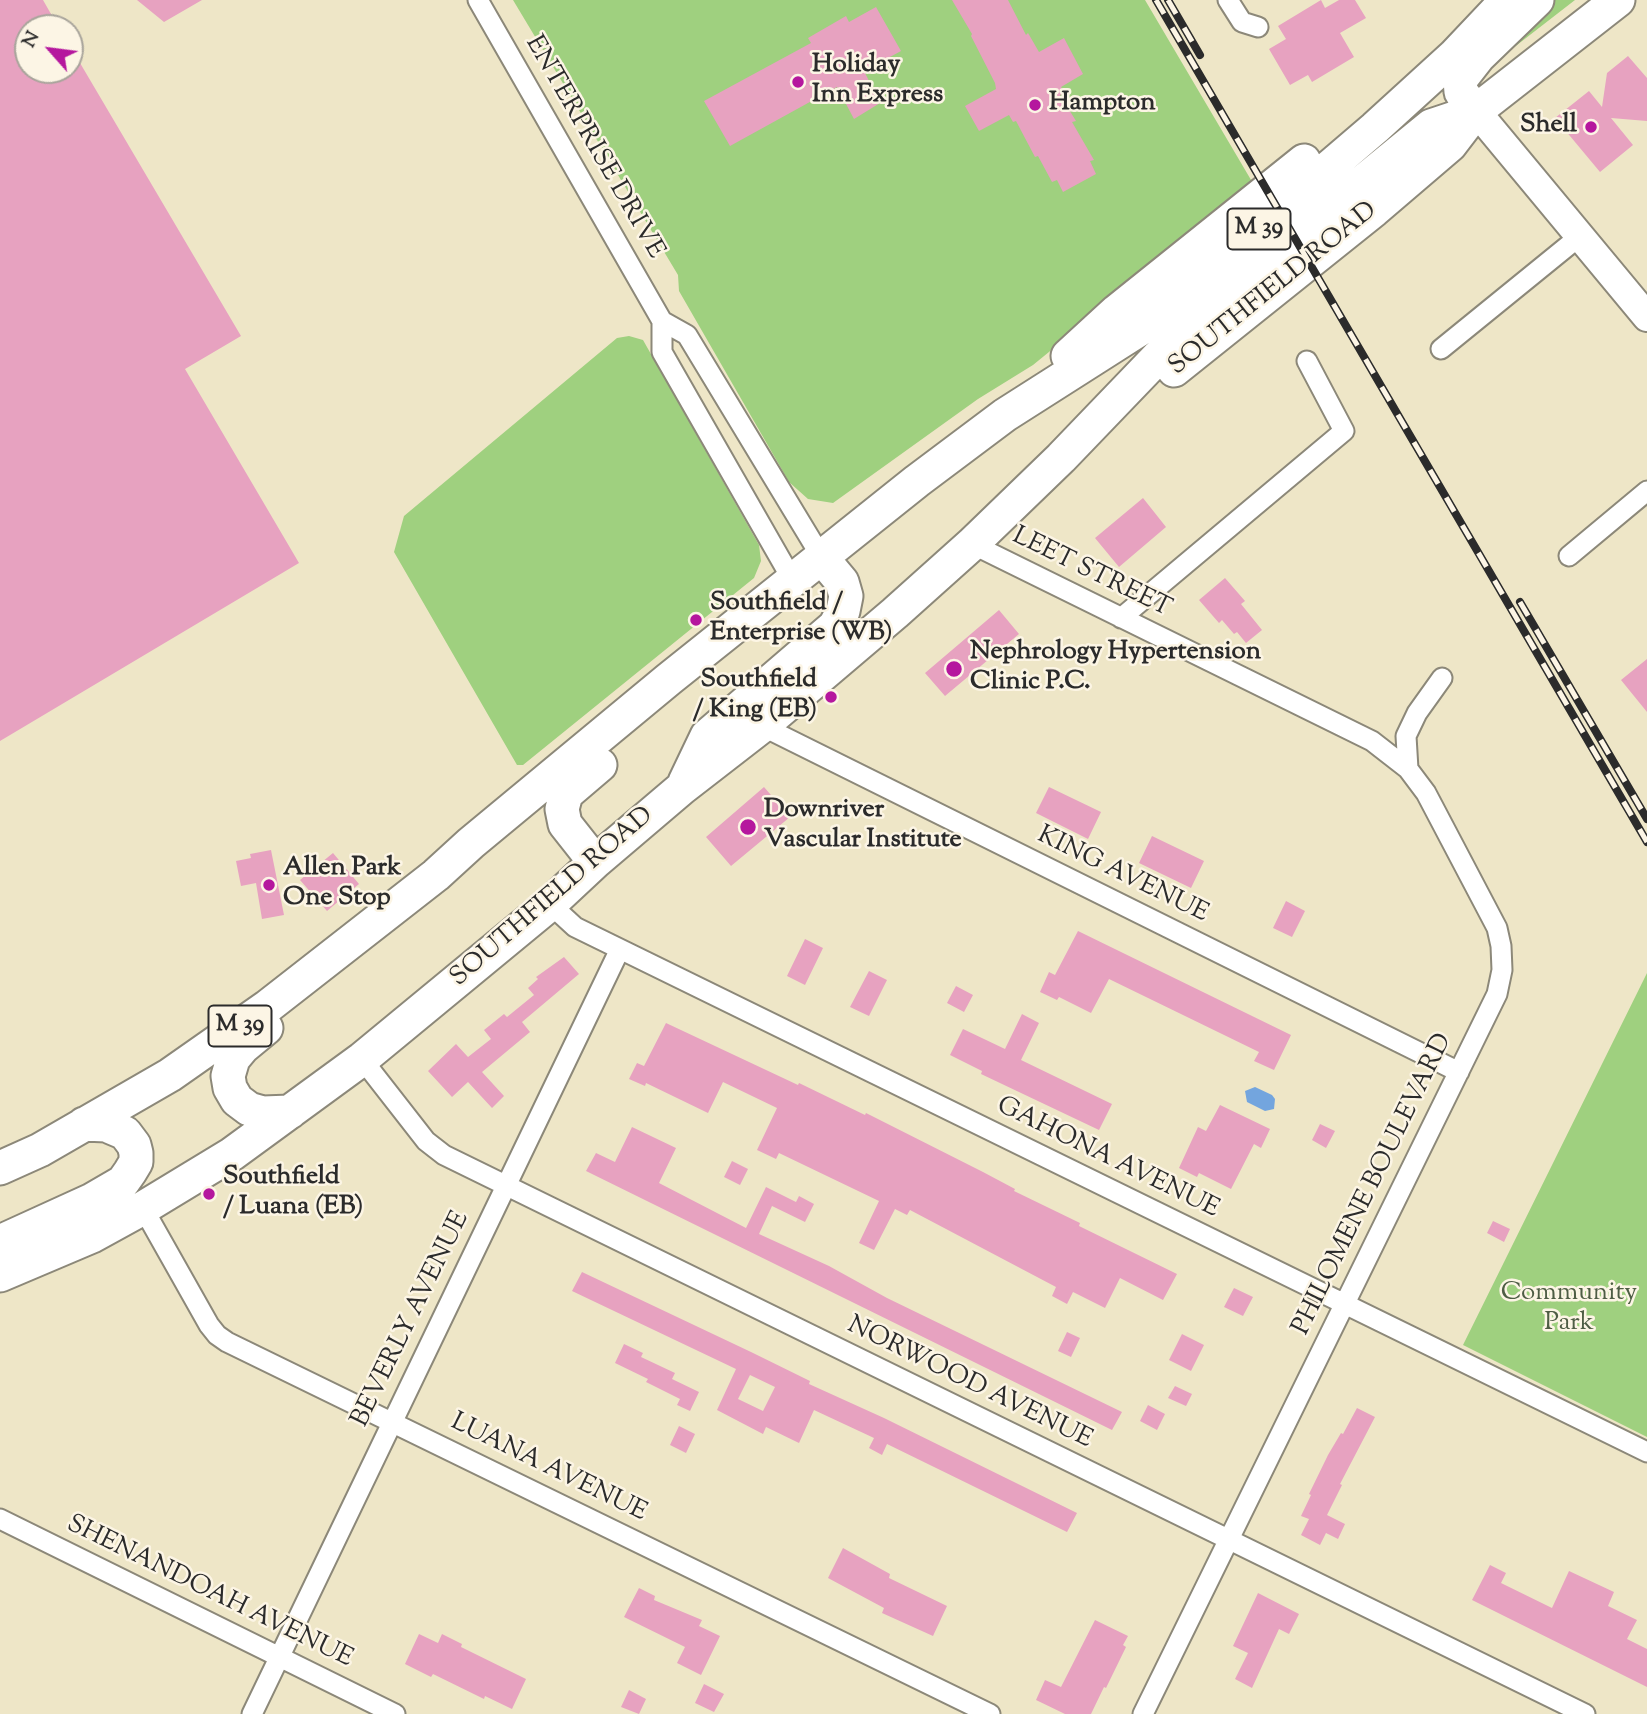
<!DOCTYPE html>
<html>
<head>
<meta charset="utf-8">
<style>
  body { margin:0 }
  #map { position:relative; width:1647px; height:1714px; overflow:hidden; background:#eee6c7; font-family:"Sorts Mill Goudy",serif }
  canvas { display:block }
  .north { position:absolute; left:14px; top:14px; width:70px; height:70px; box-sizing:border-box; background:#fcf5e5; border:2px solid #a8a49b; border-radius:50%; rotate:298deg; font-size:19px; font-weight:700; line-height:28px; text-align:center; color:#2b2b2b }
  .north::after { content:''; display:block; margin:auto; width:24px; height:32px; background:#b5179e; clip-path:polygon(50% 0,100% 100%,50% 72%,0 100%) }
</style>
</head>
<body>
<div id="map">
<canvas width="1647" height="1714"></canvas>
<div class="north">N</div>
</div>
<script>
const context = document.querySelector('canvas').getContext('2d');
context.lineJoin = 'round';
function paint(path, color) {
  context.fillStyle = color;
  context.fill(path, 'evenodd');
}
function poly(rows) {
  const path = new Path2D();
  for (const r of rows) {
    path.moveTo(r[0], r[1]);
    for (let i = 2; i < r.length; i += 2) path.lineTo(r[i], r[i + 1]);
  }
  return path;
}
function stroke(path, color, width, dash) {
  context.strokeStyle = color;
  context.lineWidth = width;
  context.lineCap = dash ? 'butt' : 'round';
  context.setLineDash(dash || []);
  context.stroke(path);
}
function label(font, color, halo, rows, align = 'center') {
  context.font = font + ' "Sorts Mill Goudy",serif';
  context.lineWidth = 5;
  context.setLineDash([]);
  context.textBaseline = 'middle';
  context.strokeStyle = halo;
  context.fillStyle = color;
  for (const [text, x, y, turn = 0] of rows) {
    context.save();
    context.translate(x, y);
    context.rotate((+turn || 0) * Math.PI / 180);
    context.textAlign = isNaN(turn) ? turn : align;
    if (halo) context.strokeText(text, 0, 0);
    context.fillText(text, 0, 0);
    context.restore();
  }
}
paint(poly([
  [513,0,1145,0,1254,185,1033,365,978,399,833,503,808,499,789,482,679,291,678,275],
  [1550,0,1575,0,1468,83],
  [629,336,643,340,759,545,761,561,754,578,523,765,517,765,394,552,404,516,617,338],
  [1647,973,1647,1437,1463,1345]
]), '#9fd07f');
paint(poly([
  [1255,1087,1272,1095,1275,1099,1274,1109,1265,1111,1247,1102,1245,1091]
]), '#73a5de');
paint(poly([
  [0,0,43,0,59,28,28,28,28,70,70,70,70,46,241,336,185,369,299,563,0,741],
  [137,0,202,0,164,22],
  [952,0,1008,0,1026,35,1028,33,1039,52,1064,38,1083,74,1061,87,1065,93,1060,95,1076,121,1072,122,1094,160,1090,161,1096,174,1063,192,1057,180,1052,182,1038,156,1035,157,1016,121,1013,122,1009,115,979,131,965,106,996,89,995,83,971,36,972,34],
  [1321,0,1325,8,1339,0,1355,0,1366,18,1340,33,1354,57,1312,82,1308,75,1290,85,1269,49,1286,39,1278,26],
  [876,7,901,51,864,71,880,103,854,119,837,87,730,146,704,101,811,43,808,38,846,16,849,22],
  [1628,56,1647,78,1647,121,1611,118,1633,145,1600,172,1555,118,1589,91,1602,107,1607,73],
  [1143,498,1166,527,1119,567,1095,538],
  [1225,578,1245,601,1241,604,1262,630,1246,643,1237,632,1234,634,1222,620,1219,623,1199,600],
  [999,610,1019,634,945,696,925,673],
  [1647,659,1647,712,1621,680],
  [764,787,790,817,731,866,706,837],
  [1049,787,1101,812,1088,839,1036,813],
  [1152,836,1204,861,1191,888,1139,863],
  [271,850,284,915,262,919,256,883,241,886,236,861,251,858,250,854],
  [333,853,359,884,327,911,300,880],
  [1286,901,1305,911,1292,937,1273,928],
  [1078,931,1291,1035,1274,1070,1254,1061,1259,1052,1109,979,1091,1013,1059,997,1057,1000,1040,992,1049,972,1055,975],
  [805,939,823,948,805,985,787,976],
  [564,957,579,974,522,1022,530,1032,482,1072,504,1096,492,1108,468,1082,452,1097,428,1071,456,1044,468,1057,491,1039,484,1030,504,1014,507,1017,534,995,528,988,538,979,536,977],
  [869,971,887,980,869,1016,850,1007],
  [956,986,973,995,964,1012,947,1003],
  [1022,1014,1039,1023,1021,1060,1112,1104,1099,1130,981,1074,982,1071,950,1055,963,1029,1005,1049],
  [666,1023,798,1085,799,1083,865,1115,866,1113,983,1172,1015,1189,1014,1191,1080,1223,1079,1226,1177,1274,1163,1300,1120,1278,1105,1308,1073,1292,1067,1304,1052,1296,1056,1287,910,1210,907,1215,895,1209,874,1250,859,1243,879,1201,779,1153,776,1159,757,1150,777,1108,723,1082,708,1113,646,1083,645,1086,629,1079,637,1063,644,1066],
  [1220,1105,1270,1129,1261,1148,1254,1144,1231,1189,1199,1173,1197,1177,1179,1168,1198,1127,1206,1131],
  [1320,1124,1335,1131,1326,1148,1312,1140],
  [632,1127,676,1148,659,1183,746,1228,766,1187,796,1202,799,1196,814,1204,805,1222,772,1206,759,1234,829,1266,887,1298,1122,1412,1112,1430,586,1171,596,1153,615,1162],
  [732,1161,748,1169,740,1185,724,1177],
  [1493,1221,1510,1229,1504,1242,1487,1233],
  [582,1272,751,1352,810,1381,809,1384,884,1418,1077,1513,1067,1532,887,1444,882,1455,869,1448,874,1438,814,1410,799,1443,766,1427,763,1434,717,1410,736,1369,572,1291],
  [750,1375,775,1387,763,1411,738,1399],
  [1234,1288,1253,1297,1243,1316,1224,1307],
  [1067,1332,1080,1338,1071,1357,1058,1351],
  [1182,1334,1204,1345,1191,1371,1169,1360],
  [624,1344,643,1353,641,1357,675,1373,672,1379,699,1392,690,1411,677,1405,680,1399,646,1382,648,1379,615,1363],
  [1175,1386,1192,1394,1186,1406,1168,1398],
  [1148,1405,1165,1414,1157,1430,1140,1421],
  [1357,1408,1375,1417,1340,1484,1342,1485,1327,1515,1345,1524,1338,1539,1326,1533,1320,1545,1301,1535,1309,1519,1301,1516,1311,1495,1309,1494,1328,1455,1341,1433,1343,1434],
  [679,1426,695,1434,686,1453,670,1445],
  [843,1548,890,1574,889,1578,947,1606,933,1636,882,1613,884,1608,828,1578],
  [1490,1565,1506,1573,1501,1583,1552,1608,1569,1571,1614,1592,1608,1606,1637,1620,1627,1639,1647,1649,1647,1687,1472,1600],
  [639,1588,655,1596,654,1600,702,1620,699,1626,720,1636,701,1675,677,1663,685,1647,624,1617],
  [1258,1593,1299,1614,1289,1634,1279,1629,1252,1688,1235,1679,1248,1653,1233,1646],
  [1095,1620,1128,1636,1123,1645,1126,1647,1106,1688,1104,1687,1091,1714,1065,1714,1036,1700,1045,1680,1061,1687],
  [419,1634,438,1643,442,1634,462,1644,461,1647,526,1679,512,1709,485,1696,484,1699,433,1674,431,1677,405,1664],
  [704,1684,724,1694,714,1712,695,1703],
  [629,1690,646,1699,639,1714,621,1707]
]), '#e7a2c0');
const minor = poly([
  [478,0,662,321,662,352,793,581],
  [1228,0,1242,22,1258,27],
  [662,321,687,335,822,558],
  [1441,349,1580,236],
  [972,544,1372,741,1408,769],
  [1569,556,1647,491],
  [1121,618,1344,431,1307,361],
  [762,726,1459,1072],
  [550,904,575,927,1647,1452],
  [362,1059,426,1141,444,1155,1585,1714],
  [143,1208,209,1325,217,1335,227,1342,990,1714],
  [0,1519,395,1714],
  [252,1714,620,949],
  [1143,1714,1497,994,1502,970,1501,946,1497,928,1426,793,1408,769,1406,736,1417,713,1442,678]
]);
const secondary = poly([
  [1476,111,1647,317]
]);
const trunk = poly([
  [1476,111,1461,92,1460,80,1478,57,1537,0],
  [1068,356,1117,311,1304,161],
  [1174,370,1374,210,1450,145,1476,111,1618,0],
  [685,782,707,736,835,626,843,611,846,596,842,582,822,558],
  [595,862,565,824,562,809,566,794,600,765],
  [266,1028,243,1047,233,1059,228,1076,230,1088,237,1100,249,1109,263,1113,290,1112],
  [0,1168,40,1150,170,1075,267,1007,436,875,471,843,669,679,917,481,1005,415,1140,329,1375,128,1454,56,1507,0],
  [0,1242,92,1200,123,1182,130,1172,136,1162,136,1153,134,1145,125,1133,106,1125,84,1124],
  [0,1275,92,1236,143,1208,232,1154,362,1059,550,904,595,862,682,788,762,726,895,613,972,544,1061,458,1159,356,1272,256,1431,126,1476,111]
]);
stroke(minor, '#8c8879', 23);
stroke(secondary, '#8c8879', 32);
stroke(trunk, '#8c8879', 37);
stroke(minor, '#fff', 19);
stroke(secondary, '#fff', 28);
stroke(trunk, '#fff', 33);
const rail = poly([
  [1156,0,1647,842],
  [1168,0,1200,55],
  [1520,602,1647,819]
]);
stroke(rail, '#2b2b2b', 8);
stroke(rail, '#fcf5e5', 5, [16]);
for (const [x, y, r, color] of [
  [798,82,7,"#b5179e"],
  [1035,105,7,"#b5179e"],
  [1591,127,7,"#b5179e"],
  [696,620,7,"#b5179e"],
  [954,669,9,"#b5179e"],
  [831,697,7,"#b5179e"],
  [748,827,9,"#b5179e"],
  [269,885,7,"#b5179e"],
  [209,1194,7,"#b5179e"]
]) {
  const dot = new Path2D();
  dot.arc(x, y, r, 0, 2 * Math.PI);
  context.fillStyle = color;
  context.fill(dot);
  stroke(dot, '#fcf5e5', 2.5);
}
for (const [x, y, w] of [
  [1259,229,63],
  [240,1026,63]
]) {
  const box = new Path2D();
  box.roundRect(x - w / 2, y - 20.5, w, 41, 5);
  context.fillStyle = '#fcf5e5';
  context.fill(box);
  stroke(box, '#2b2b2b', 2);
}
label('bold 24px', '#2b2b2b', null, [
  ["M 39",1259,229],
  ["M 39",240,1026]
]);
label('bold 26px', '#2b2b2b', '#fcf5e5', [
  ["Holiday",812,67],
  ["Inn Express",812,97],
  ["Hampton",1049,105],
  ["Shell",1577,127,"right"],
  ["Southfield /",710,605],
  ["Enterprise (WB)",710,635],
  ["Nephrology Hypertension",970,654],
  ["Clinic P.C.",970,684],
  ["Southfield",817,682,"right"],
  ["/ King (EB)",817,712,"right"],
  ["Downriver",764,812],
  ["Vascular Institute",764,842],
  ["Allen Park",283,870],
  ["One Stop",283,900],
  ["Southfield",223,1179],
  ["/ Luana (EB)",223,1209]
], 'left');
label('26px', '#2b2b2b', '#fcf5e5', [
  ["ENTERPRISE DRIVE",593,148,60],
  ["SOUTHFIELD ROAD",1274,290,-39],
  ["LEET STREET",1091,574,26],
  ["KING AVENUE",1122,876,26],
  ["SOUTHFIELD ROAD",553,898,-41],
  ["GAHONA AVENUE",1107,1159,26],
  ["PHILOMENE BOULEVARD",1374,1185,-64],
  ["BEVERLY AVENUE",412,1320,-64],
  ["NORWOOD AVENUE",969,1384,26],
  ["LUANA AVENUE",548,1469,26],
  ["SHENANDOAH AVENUE",209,1593,26]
]);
label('26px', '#4e5d44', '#fcf5e5', [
  ["Community",1569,1295],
  ["Park",1569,1325]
]);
</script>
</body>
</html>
